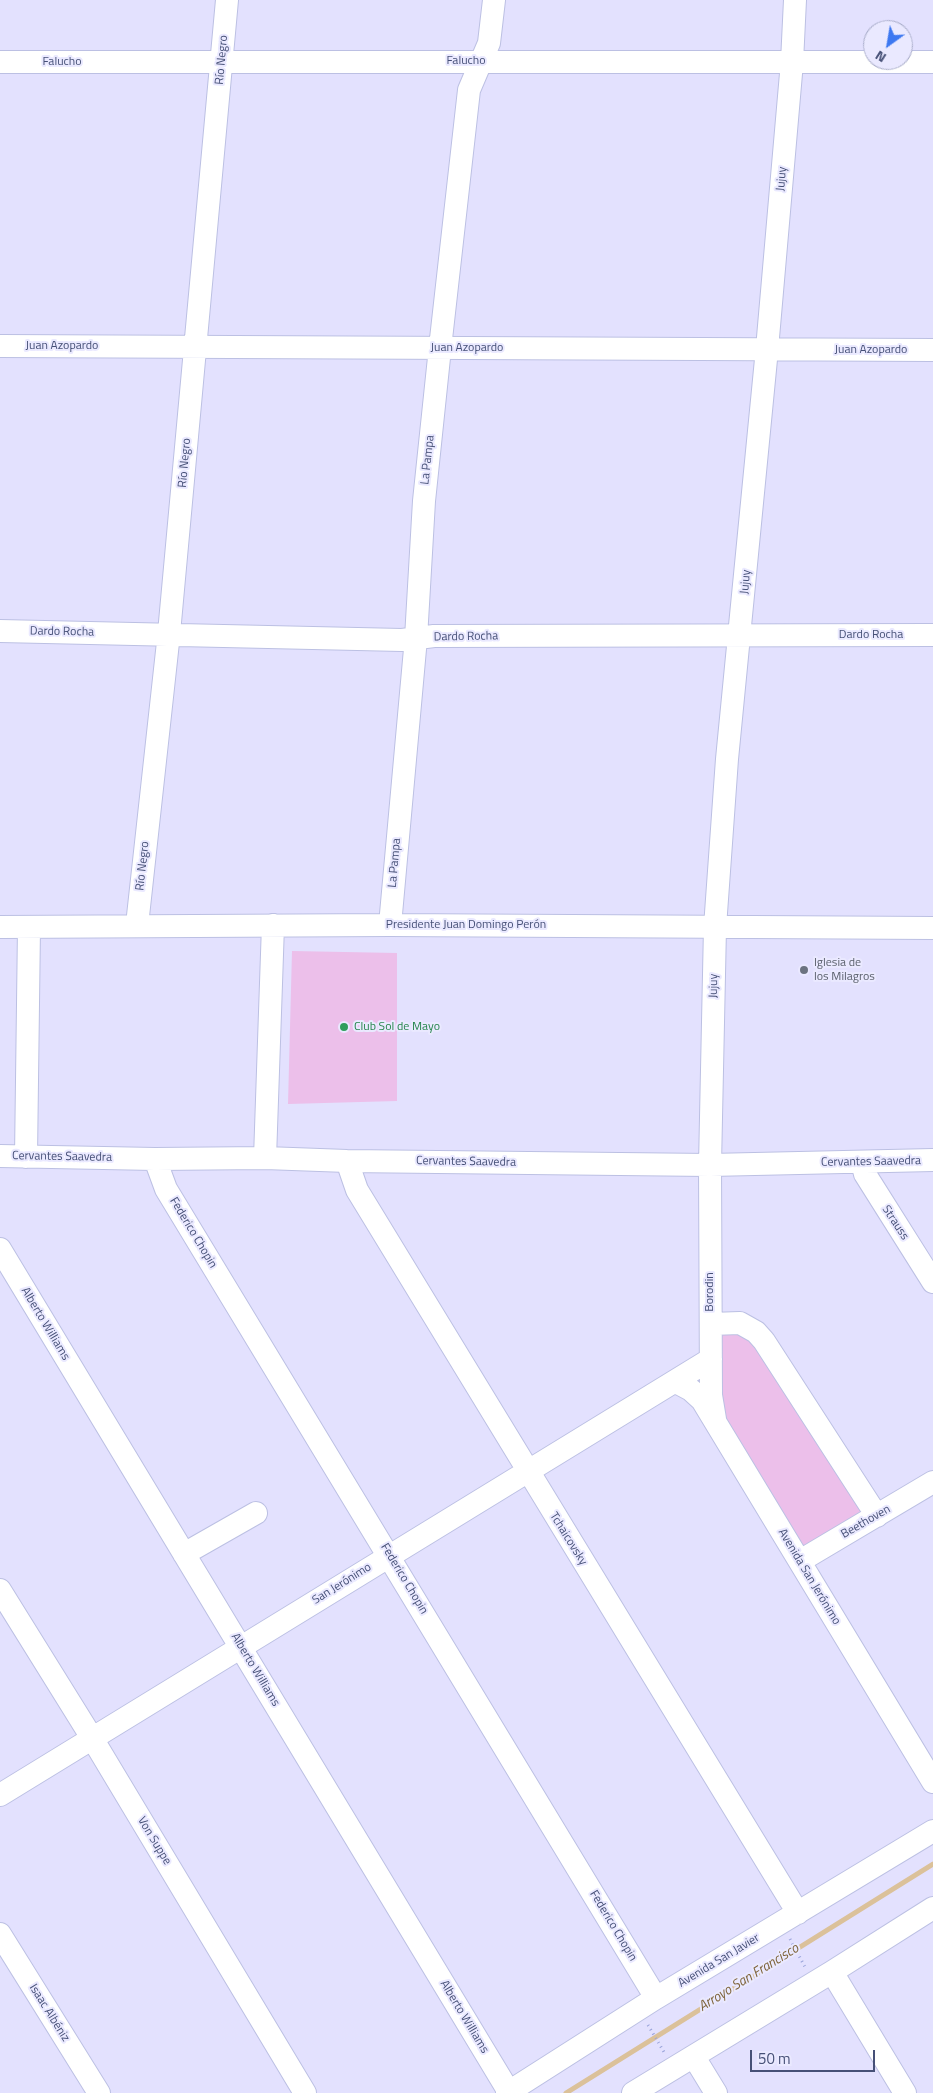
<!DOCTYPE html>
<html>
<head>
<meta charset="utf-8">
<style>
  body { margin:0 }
  #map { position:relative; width:933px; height:2093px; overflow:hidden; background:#e3e1fe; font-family:"Titillium Web",sans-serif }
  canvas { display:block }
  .north { position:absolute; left:863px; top:20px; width:50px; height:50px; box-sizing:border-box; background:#eae9ff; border:1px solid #a8acc9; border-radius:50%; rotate:212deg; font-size:14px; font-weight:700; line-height:20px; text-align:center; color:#465077 }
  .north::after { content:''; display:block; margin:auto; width:18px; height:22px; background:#3d78f1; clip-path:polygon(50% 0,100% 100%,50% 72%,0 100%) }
  .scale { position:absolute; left:750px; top:2050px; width:125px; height:22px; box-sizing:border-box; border:2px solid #465077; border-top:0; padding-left:6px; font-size:15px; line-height:18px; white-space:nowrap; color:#465077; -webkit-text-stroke:4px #eae9ff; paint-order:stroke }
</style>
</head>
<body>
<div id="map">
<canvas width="933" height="2093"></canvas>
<div class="north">N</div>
<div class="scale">50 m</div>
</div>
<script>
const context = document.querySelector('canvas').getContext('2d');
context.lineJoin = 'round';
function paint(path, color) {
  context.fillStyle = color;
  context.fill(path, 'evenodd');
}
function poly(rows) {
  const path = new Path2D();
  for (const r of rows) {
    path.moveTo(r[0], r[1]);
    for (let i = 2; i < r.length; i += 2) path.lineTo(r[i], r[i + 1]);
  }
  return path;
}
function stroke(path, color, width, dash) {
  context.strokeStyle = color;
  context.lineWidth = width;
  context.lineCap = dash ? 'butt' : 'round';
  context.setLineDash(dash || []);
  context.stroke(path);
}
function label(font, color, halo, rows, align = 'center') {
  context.font = font + ' "Titillium Web",sans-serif';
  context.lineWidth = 4;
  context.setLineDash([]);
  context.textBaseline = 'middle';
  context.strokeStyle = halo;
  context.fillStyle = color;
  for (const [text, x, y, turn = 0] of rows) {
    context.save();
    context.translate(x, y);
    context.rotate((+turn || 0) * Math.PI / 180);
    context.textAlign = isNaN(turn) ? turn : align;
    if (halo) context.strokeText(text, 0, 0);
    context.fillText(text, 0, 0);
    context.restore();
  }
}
paint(poly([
  [292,951,397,953,397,1101,288,1104],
  [733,1329,757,1344,864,1514,806,1548,801,1545,728,1424,722,1407,717,1336]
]), '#ecbfea');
stroke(poly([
  [566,2093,933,1864]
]), '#dbc19a', 5);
const minor = poly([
  [0,62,933,62],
  [0,346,933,350],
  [0,631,402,640,434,636,933,635],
  [137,925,169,633,227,0],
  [390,925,416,638,424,501,440,348,469,90,489,43,494,0],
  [0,927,390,925,933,928],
  [0,1156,155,1159,265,1158,347,1161,710,1165,933,1160],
  [26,1157,29,927],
  [265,1158,273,925],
  [155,1159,166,1189,656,1998],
  [347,1161,357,1190,798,1913],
  [862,1162,865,1174,933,1282],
  [0,1249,509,2092],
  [711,1324,740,1323,756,1332,764,1341,877,1516],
  [676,1382,691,1390,702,1400,933,1782],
  [715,1419,711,1395,710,1165,715,927,727,759,767,349,792,62,795,0],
  [184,1554,256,1513],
  [800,1561,933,1482],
  [0,1590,92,1738,305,2093],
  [0,1795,711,1359],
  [0,1934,99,2093],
  [832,1972,905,2093],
  [694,2057,716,2093],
  [507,2093,656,1998,933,1831],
  [633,2093,832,1972,933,1908]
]);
stroke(minor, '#bcc0e3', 24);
stroke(poly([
  [790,1939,805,1967],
  [648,2025,664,2052]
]), '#9aa4da', 3, [1, 4]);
stroke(minor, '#fff', 22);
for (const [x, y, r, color] of [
  [804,970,5,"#6b7280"],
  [344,1027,5,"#2e9e5b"]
]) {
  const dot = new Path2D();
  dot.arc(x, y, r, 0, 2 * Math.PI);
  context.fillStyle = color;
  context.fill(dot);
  stroke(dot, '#eae9ff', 2);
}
label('12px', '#465077', '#eae9ff', [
  ["Río Negro",222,60,-85],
  ["Falucho",466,61],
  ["Falucho",62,62],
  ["Jujuy",782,179,-85],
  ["Juan Azopardo",62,346],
  ["Juan Azopardo",467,348],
  ["Juan Azopardo",871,350],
  ["La Pampa",428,460,-84],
  ["Río Negro",185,463,-85],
  ["Jujuy",746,582,-85],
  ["Dardo Rocha",62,632,1],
  ["Dardo Rocha",871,635],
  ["Dardo Rocha",466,637,-1],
  ["La Pampa",395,863,-85],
  ["Río Negro",143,866,-84],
  ["Presidente Juan Domingo Perón",466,925],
  ["Jujuy",714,986,-89],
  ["Cervantes Saavedra",62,1157,1],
  ["Cervantes Saavedra",466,1162,1],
  ["Cervantes Saavedra",871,1162,-1],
  ["Strauss",895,1223,57],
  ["Federico Chopin",193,1233,59],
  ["Borodin",710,1292,-90],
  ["Alberto Williams",45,1324,59],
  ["Beethoven",866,1522,-30],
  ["Tchaicovsky",568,1539,58],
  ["Avenida San Jerónimo",809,1577,59],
  ["Federico Chopin",404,1579,59],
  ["San Jerónimo",342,1584,-32],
  ["Alberto Williams",255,1670,59],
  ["Von Suppe",154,1841,59],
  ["Federico Chopin",613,1926,59],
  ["Avenida San Javier",719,1961,-31],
  ["Isaac Albéniz",49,2013,58],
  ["Alberto Williams",464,2017,59]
]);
label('12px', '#5b616d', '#eae9ff', [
  ["Iglesia de",814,963],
  ["los Milagros",814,977]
], 'left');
label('12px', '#27864d', '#eae9ff', [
  ["Club Sol de Mayo",354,1027]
], 'left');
label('italic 14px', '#7e6339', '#eae9ff', [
  ["Arroyo San Francisco",749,1978,-32]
]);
</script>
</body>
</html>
